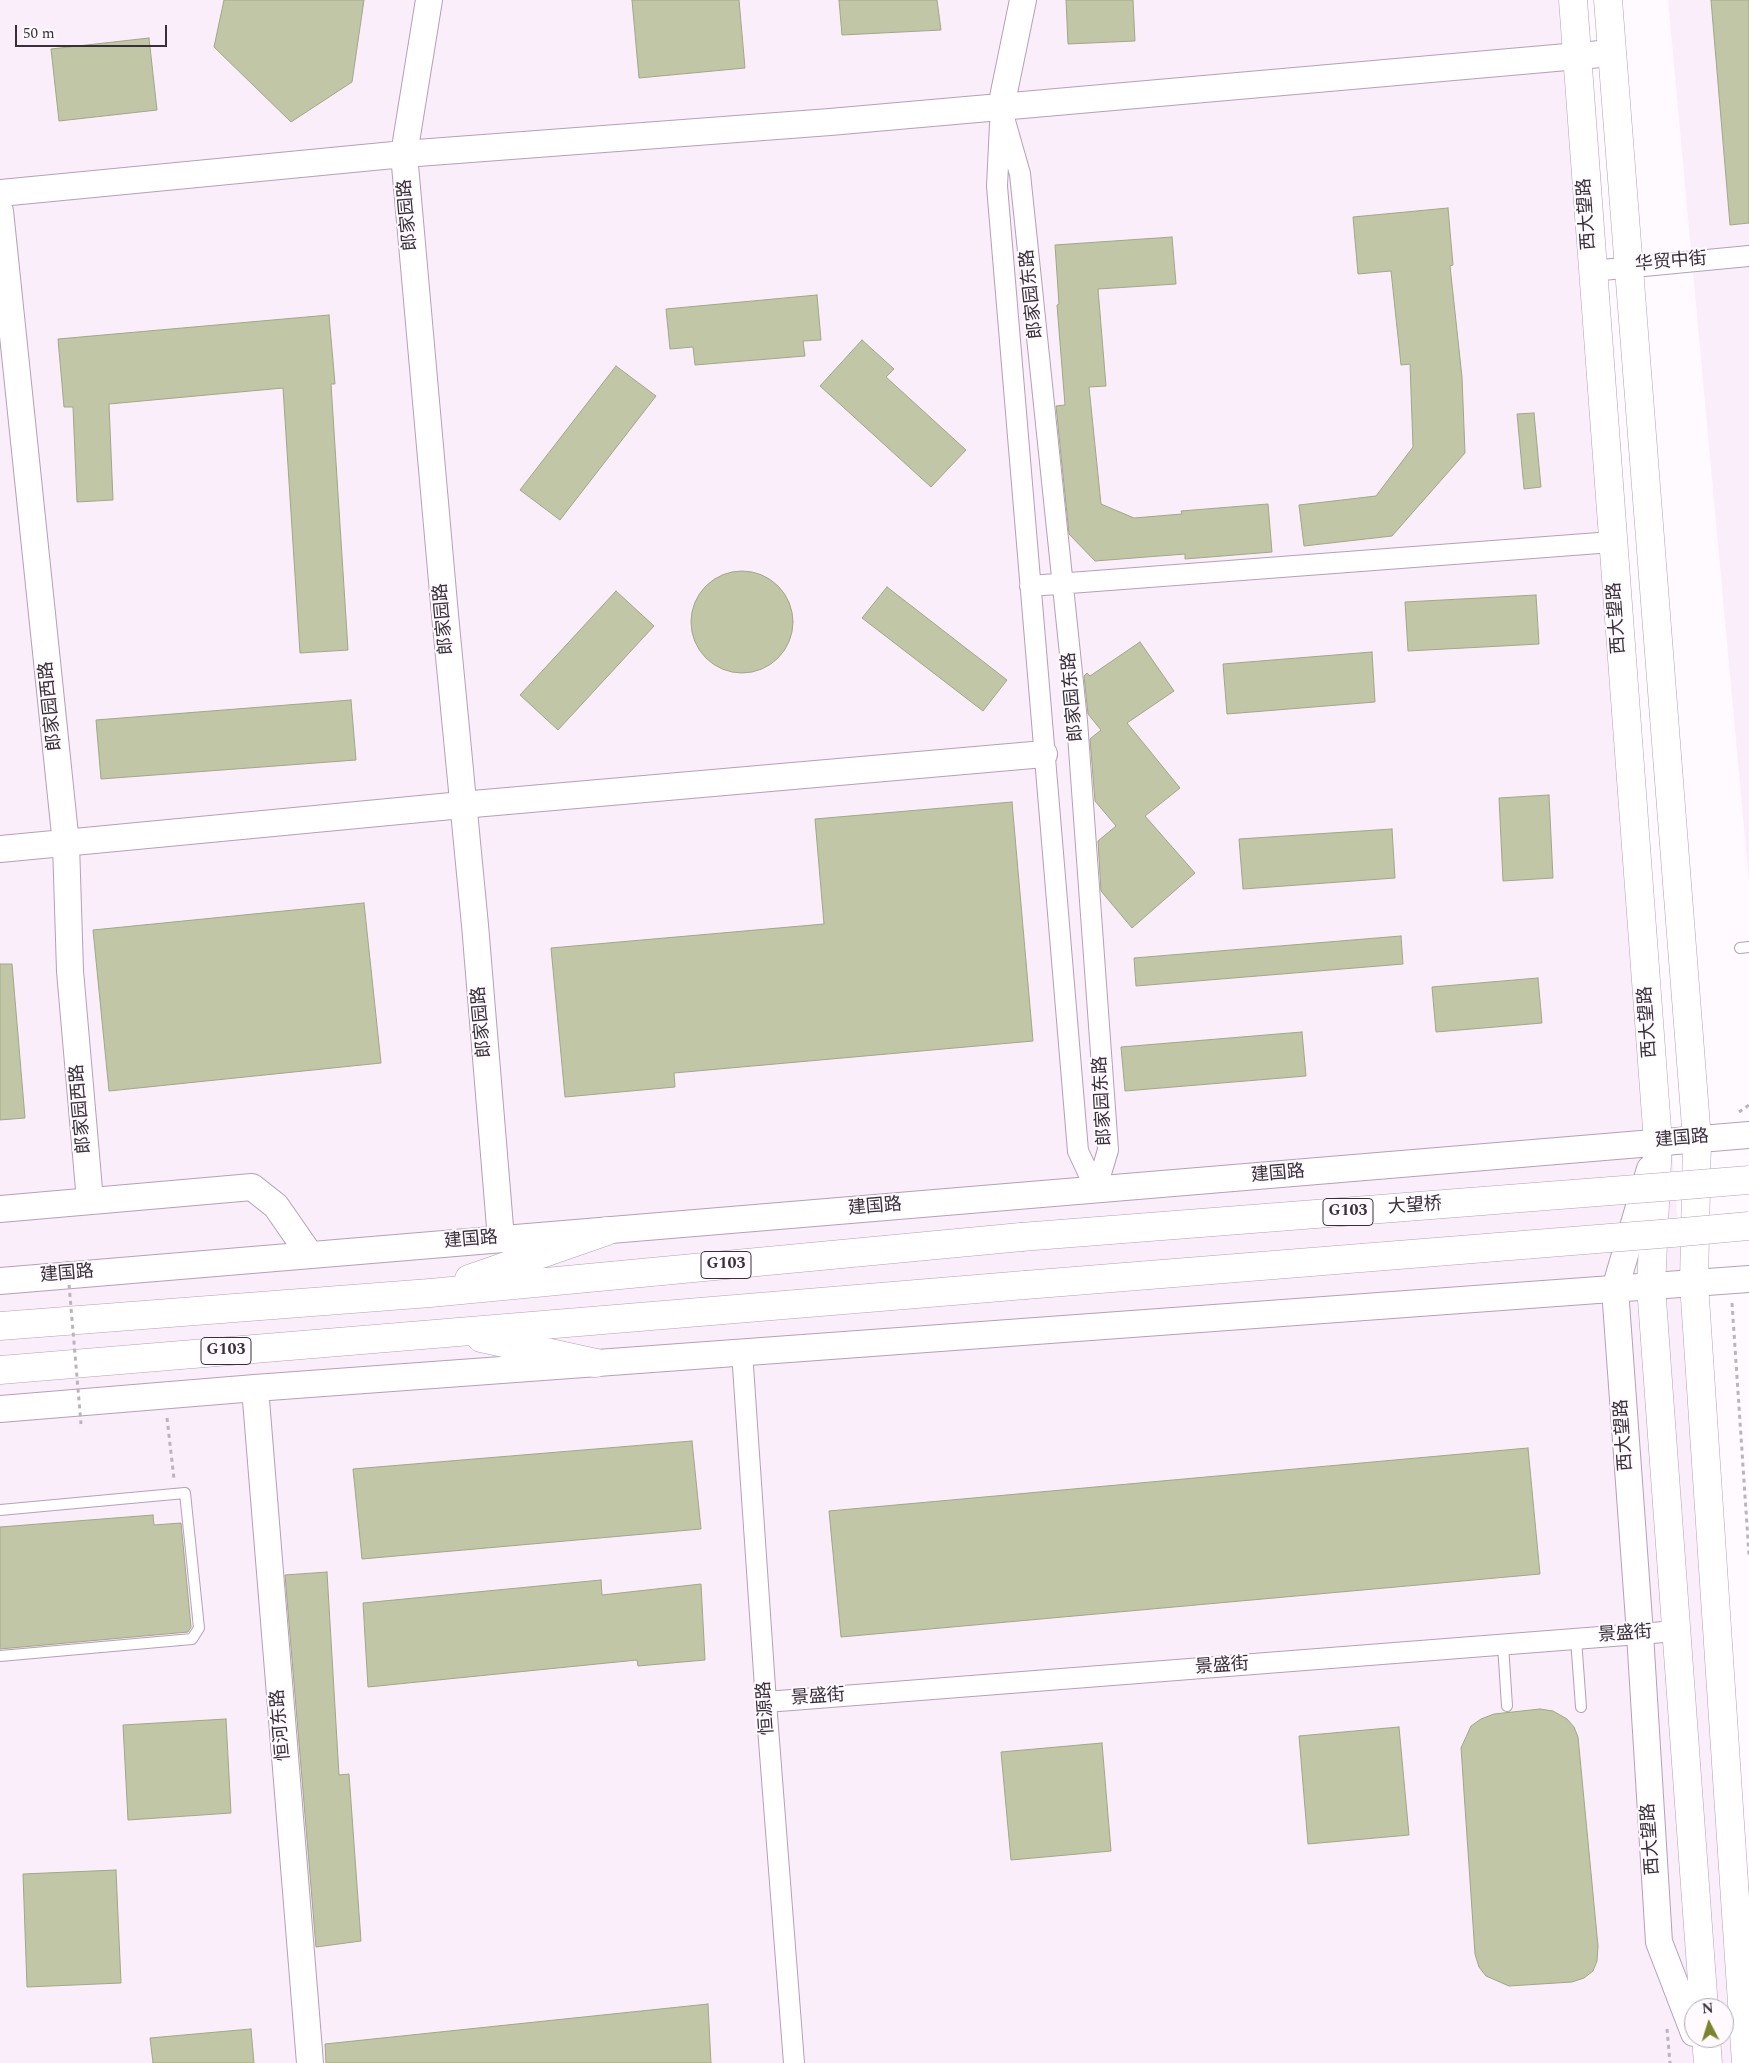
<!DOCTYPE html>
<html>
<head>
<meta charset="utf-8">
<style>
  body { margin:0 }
  #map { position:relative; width:1749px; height:2063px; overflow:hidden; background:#fffaff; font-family:Spectral,serif }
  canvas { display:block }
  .north { position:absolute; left:1684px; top:1998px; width:50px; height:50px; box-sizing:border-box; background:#fffaff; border:1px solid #afa9b0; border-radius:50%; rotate:355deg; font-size:14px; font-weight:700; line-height:20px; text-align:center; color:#382f39 }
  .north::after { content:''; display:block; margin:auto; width:18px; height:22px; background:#7c832e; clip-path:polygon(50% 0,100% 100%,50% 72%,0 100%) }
  .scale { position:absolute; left:15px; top:25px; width:152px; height:22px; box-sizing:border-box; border:2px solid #382f39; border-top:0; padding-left:6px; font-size:15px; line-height:18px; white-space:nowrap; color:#382f39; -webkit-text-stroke:4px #fffaff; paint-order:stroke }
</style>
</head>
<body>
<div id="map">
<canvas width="1749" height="2063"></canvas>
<div class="north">N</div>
<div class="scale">50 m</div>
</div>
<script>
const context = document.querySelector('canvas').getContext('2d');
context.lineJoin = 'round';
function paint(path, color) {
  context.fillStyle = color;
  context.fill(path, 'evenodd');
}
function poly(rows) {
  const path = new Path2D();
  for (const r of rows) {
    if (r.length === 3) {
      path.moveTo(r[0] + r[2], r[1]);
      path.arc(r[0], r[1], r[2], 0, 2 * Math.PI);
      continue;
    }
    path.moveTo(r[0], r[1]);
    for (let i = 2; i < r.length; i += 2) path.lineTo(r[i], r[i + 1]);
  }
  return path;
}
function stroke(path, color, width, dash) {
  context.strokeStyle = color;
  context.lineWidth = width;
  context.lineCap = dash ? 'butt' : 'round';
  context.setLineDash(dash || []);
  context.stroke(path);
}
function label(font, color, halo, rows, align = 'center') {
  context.font = font + ' Spectral,"Noto Sans SC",serif';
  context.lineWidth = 4;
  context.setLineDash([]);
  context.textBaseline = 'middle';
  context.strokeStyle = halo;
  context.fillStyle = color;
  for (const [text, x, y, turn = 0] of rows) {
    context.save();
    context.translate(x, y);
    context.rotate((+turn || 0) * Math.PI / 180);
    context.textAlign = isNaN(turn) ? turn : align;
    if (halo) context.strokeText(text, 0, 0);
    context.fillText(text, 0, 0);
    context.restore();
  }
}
paint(poly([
  [0,0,1588,0,1675,1186,1744,2063,0,2063],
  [1694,2008,1724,2008,1724,2038,1694,2038],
  [1668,0,1749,0,1749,882]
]), '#fbeefb');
const building = poly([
  [224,0,364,0,352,82,291,122,214,47,224,0],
  [632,0,739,0,745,68,639,78,632,0],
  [839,0,937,0,941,30,842,35,839,0],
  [1066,0,1133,0,1135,41,1068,44,1066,0],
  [1711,0,1749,0,1749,223,1730,225,1711,0],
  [149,38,157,110,59,121,51,49,149,38],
  [1448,208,1453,265,1450,266,1462,377,1465,453,1392,536,1304,546,1299,505,1376,496,1413,447,1410,364,1401,365,1391,271,1358,274,1353,217,1448,208],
  [1172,237,1176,284,1098,289,1106,386,1089,387,1101,504,1134,518,1182,514,1181,511,1268,504,1272,552,1185,559,1185,554,1095,561,1069,534,1056,406,1065,405,1057,305,1059,304,1055,245,1172,237],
  [817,295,821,340,803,341,805,356,695,365,693,347,670,349,666,309,817,295],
  [329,315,335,384,331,384,348,650,300,653,283,388,109,404,113,500,77,502,73,407,64,407,58,339,329,315],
  [862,340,894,369,886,377,966,450,931,487,820,386,862,340],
  [616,366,656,396,560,520,520,490,616,366],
  [1534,413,1541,487,1524,489,1517,414,1534,413],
  [742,622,51],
  [887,587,1007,680,983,711,862,618,887,587],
  [616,591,654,626,558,730,520,695,616,591],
  [1536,595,1539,644,1408,651,1405,602,1536,595],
  [1140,642,1174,691,1127,723,1180,788,1145,816,1195,873,1132,928,1101,891,1098,841,1116,826,1095,801,1090,739,1101,730,1088,714,1084,676,1087,673,1090,676,1140,642],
  [1372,652,1375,702,1227,714,1223,664,1372,652],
  [351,700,356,760,101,779,96,720,351,700],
  [1549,795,1553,878,1503,881,1499,798,1549,795],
  [1012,802,1033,1041,674,1073,675,1087,565,1097,551,948,824,924,815,819,1012,802],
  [1392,829,1395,878,1243,889,1239,839,1392,829],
  [364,903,381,1063,109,1091,93,930,364,903],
  [1401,936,1403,964,1136,986,1134,958,1401,936],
  [0,964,12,964,25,1118,0,1120,0,964],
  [1538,978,1542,1023,1436,1032,1432,987,1538,978],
  [1302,1032,1306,1076,1125,1091,1121,1047,1302,1032],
  [692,1441,701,1529,362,1559,353,1469,692,1441],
  [1528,1448,1540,1574,841,1637,829,1511,1528,1448],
  [153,1515,154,1525,181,1523,191,1627,188,1632,0,1649,0,1527,153,1515],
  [327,1572,339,1775,349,1774,361,1941,316,1947,285,1575,327,1572],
  [601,1580,602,1595,701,1584,705,1660,638,1666,637,1660,368,1687,363,1603,601,1580],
  [1540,1709,1553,1711,1567,1719,1574,1727,1578,1737,1598,1946,1597,1961,1593,1971,1584,1978,1572,1982,1509,1986,1486,1976,1479,1967,1475,1954,1461,1748,1471,1726,1481,1719,1494,1714,1540,1709],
  [226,1719,231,1813,128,1820,123,1725,226,1719],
  [1399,1727,1409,1835,1308,1844,1299,1736,1399,1727],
  [1102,1743,1111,1851,1011,1860,1001,1752,1102,1743],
  [116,1870,121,1983,27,1987,23,1874,116,1870],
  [708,2004,711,2063,326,2063,325,2044,708,2004],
  [251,2029,254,2063,153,2063,150,2038,251,2029]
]);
paint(building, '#c1c6a6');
stroke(building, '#a2a788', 1);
const service = poly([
  [1740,948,1749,947],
  [0,1510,185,1493,199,1628,192,1639,0,1656],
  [1576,1639,1581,1707],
  [1503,1645,1507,1706]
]);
const minor = poly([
  [1001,107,1020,174,1077,721,1108,1150,1096,1190],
  [1000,124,997,186,1078,1151,1096,1190],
  [1592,271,1749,256],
  [1030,586,1612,542],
  [742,1352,766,1702,794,2063],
  [766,1702,1677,1631]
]);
const tertiary = poly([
  [429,0,404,154,445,615,475,925,501,1239],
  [1001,107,1023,0],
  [0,193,404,154,830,122,1612,53],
  [0,211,66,844,70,971,90,1201],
  [0,849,462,805,1044,754],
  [1650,1169,1615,1289,1640,1634,1659,1942,1694,2033],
  [0,1209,252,1187,276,1206,310,1255],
  [0,1281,1749,1135],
  [255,1388,310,2063],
  [0,1409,255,1388,1749,1279]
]);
const primary = poly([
  [1573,0,1658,1142,1651,1286,1704,2008],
  [1608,0,1697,1139,1694,1283,1746,2063],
  [1706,2038,1708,2063]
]);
const trunk = poly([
  [469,1279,607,1231],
  [0,1326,430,1293,1021,1237],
  [481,1338,596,1363],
  [0,1370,1025,1285]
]);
stroke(service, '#b69fb7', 12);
stroke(minor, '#b69fb7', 22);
stroke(tertiary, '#b69fb7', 28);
stroke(primary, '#b69fb7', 29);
stroke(trunk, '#b69fb7', 29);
stroke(poly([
  [1739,1112,1749,1105],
  [1732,1303,1749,1555],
  [167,1418,174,1479],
  [1667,2029,1670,2063]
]), '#bbb5bb', 3, [4, 4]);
stroke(service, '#fff', 10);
stroke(minor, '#fff', 20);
stroke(tertiary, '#fff', 26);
stroke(primary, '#fff', 28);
stroke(trunk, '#fff', 28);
const trunkBridge = poly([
  [1021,1237,1675,1186],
  [1025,1285,1672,1233]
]);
const motorwayBridge = poly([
  [1675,1186,1749,1180],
  [1672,1233,1749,1226]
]);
stroke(trunkBridge, '#b69fb7', 29, []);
stroke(motorwayBridge, '#b69fb7', 29, []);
stroke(poly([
  [67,1261,81,1424]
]), '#bbb5bb', 3, [4, 4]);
stroke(trunkBridge, '#fff', 28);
stroke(motorwayBridge, '#fff', 28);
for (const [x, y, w] of [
  [1348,1212,50],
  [726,1265,50],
  [226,1351,50]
]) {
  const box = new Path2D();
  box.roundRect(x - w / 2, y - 13.5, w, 27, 4);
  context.fillStyle = '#fffaff';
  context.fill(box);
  stroke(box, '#382f39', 1);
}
label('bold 16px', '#382f39', null, [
  ["G103",1348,1212],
  ["G103",726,1265],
  ["G103",226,1351]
]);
label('18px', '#382f39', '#fffaff', [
  ["西大望路",1588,214,-94],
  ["郎家园路",409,215,-95],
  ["华贸中街",1671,263,-5],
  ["郎家园东路",1033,294,-96],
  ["西大望路",1618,618,-94],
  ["郎家园路",445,619,-95],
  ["郎家园东路",1074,697,-95],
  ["郎家园西路",52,706,-96],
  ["郎家园路",483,1022,-95],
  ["西大望路",1649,1022,-94],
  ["郎家园东路",1104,1101,-93],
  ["郎家园西路",82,1109,-95],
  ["建国路",1682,1140,-5],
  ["建国路",1278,1175,-5],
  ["大望桥",1415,1207,-4],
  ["建国路",875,1208,-5],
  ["建国路",471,1241,-5],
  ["建国路",67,1275,-5],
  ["西大望路",1625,1435,-94],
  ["景盛街",1625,1635,-4],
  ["景盛街",1222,1667,-4],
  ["景盛街",818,1698,-4],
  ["恒源路",767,1708,-94],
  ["恒河东路",282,1725,-95],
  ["西大望路",1652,1839,-94]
]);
</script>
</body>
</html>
